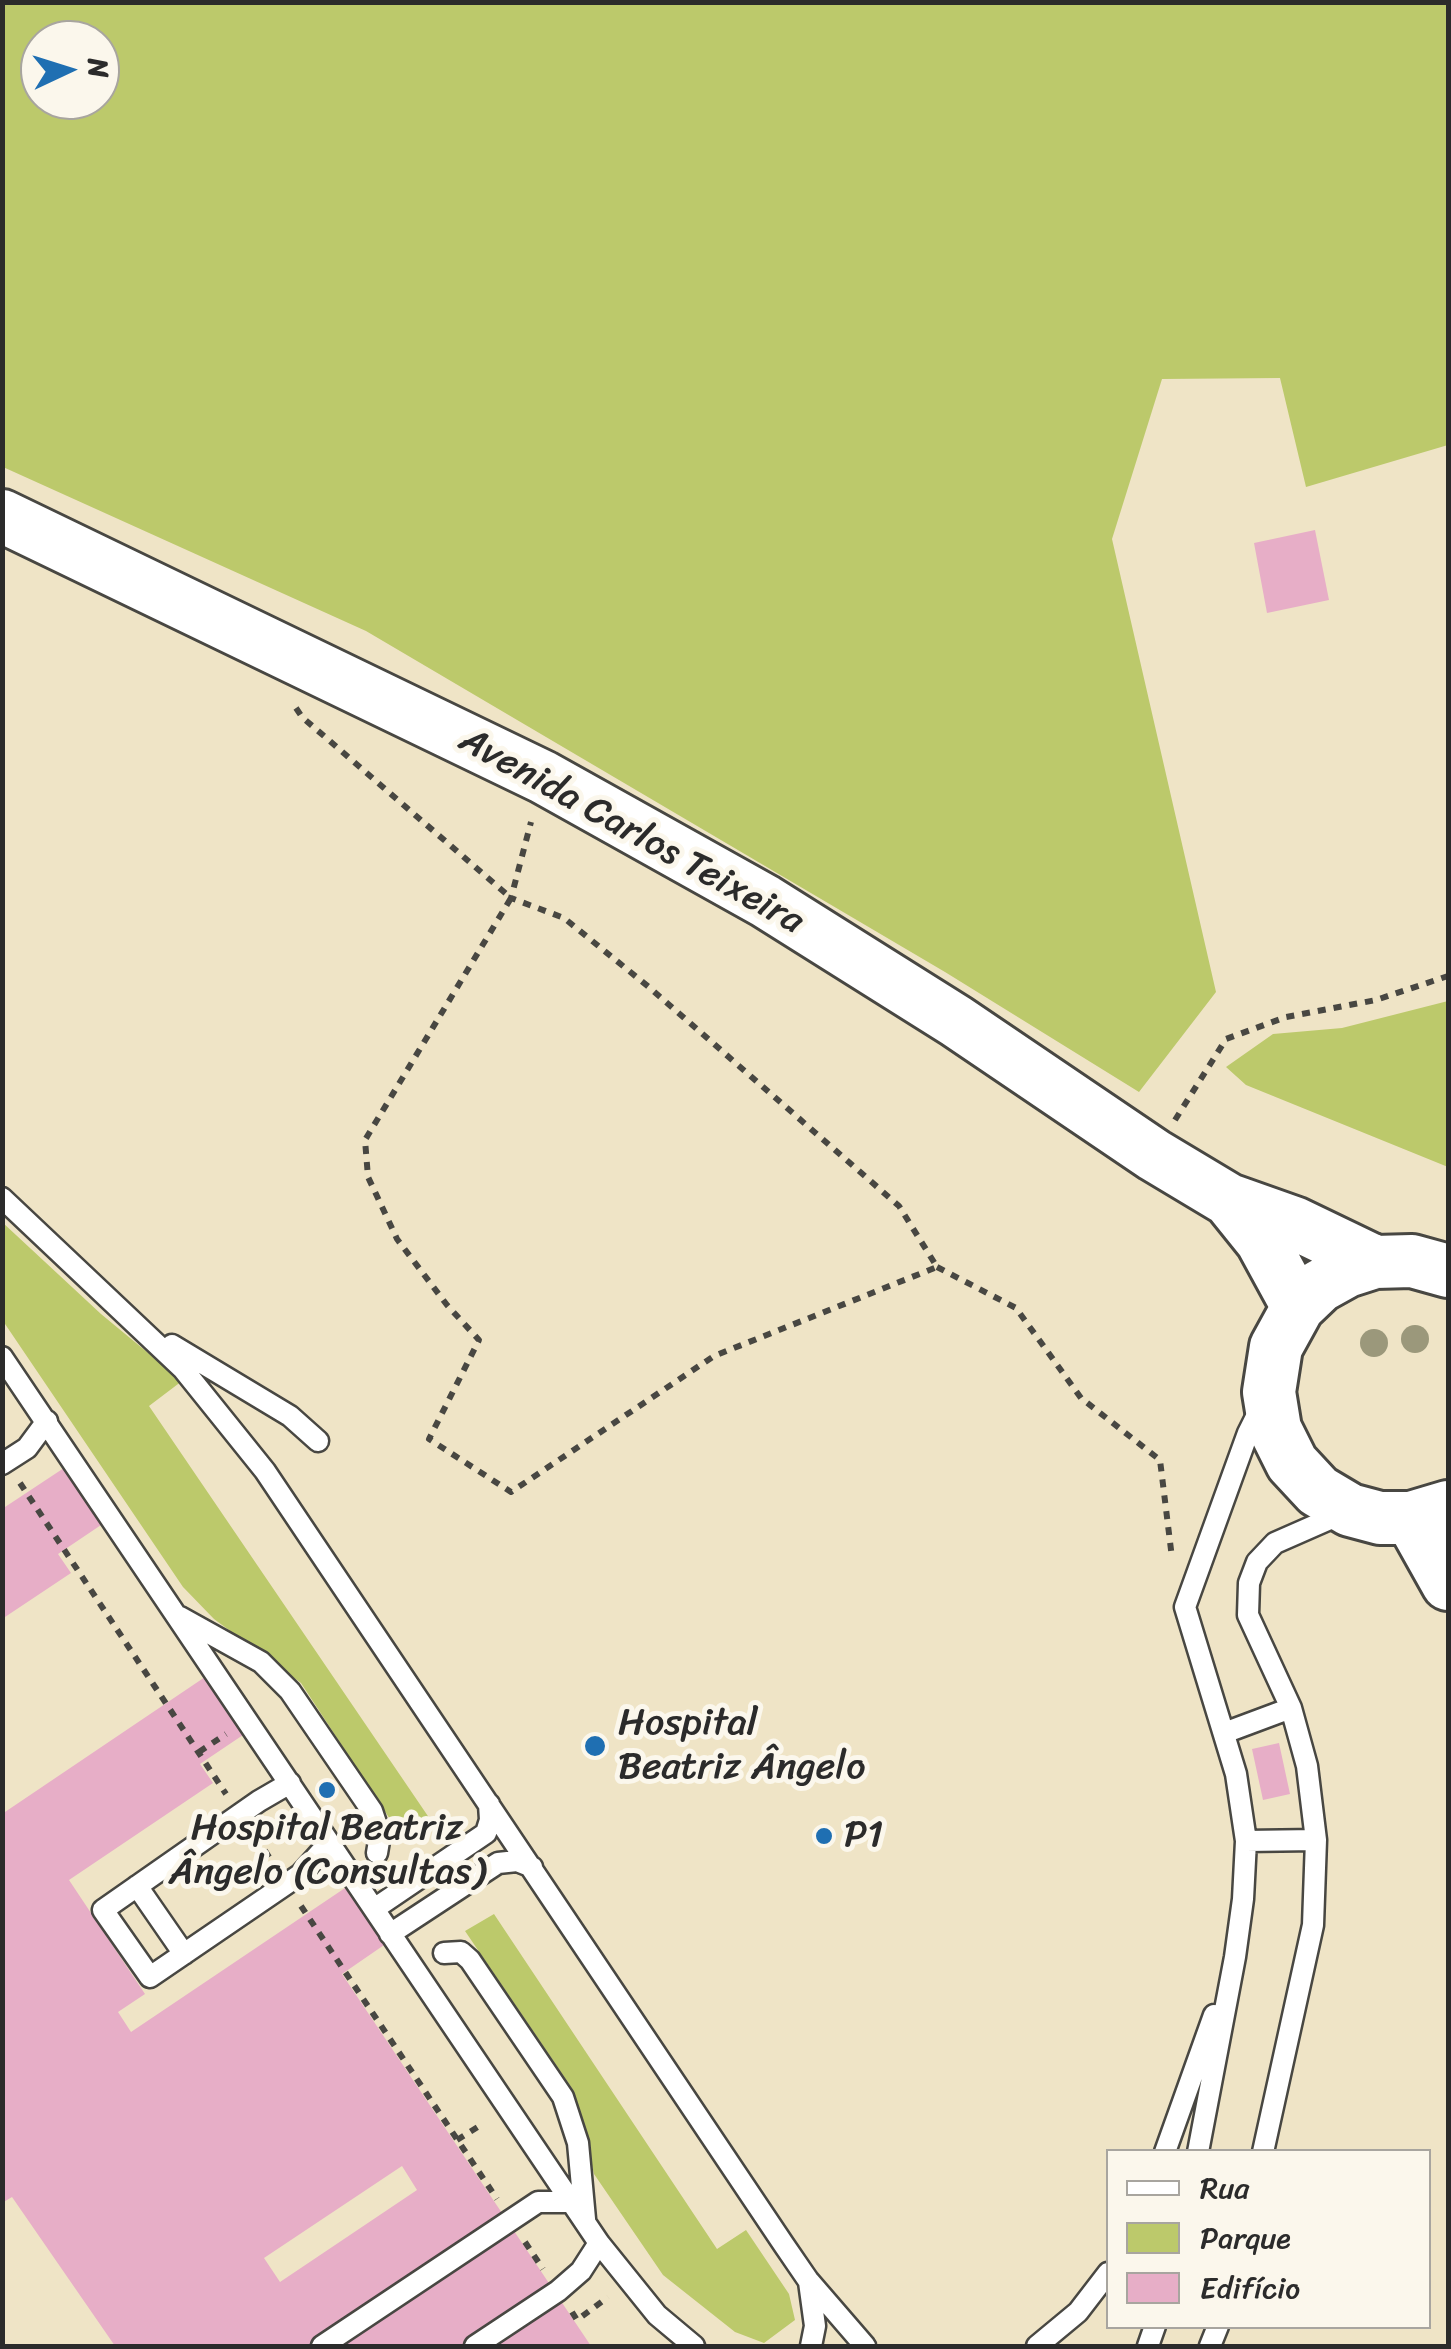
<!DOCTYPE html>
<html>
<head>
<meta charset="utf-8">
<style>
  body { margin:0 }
  #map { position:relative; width:1451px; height:2349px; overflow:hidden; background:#efe4c6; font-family:Sriracha,sans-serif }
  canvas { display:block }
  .frame { position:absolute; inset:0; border:5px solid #2b2b2b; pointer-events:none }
  .legend { position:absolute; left:1106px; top:2149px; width:325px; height:180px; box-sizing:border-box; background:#fbf7ec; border:2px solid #a8a59f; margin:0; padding:12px 18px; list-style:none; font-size:30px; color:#2b2b2b }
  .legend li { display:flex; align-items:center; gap:20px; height:50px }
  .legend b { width:50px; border:2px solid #a8a59f }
  .north { position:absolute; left:20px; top:20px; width:100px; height:100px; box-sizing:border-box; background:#fbf7ec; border:2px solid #a8a59f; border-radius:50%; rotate:86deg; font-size:28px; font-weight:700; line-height:40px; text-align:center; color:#2b2b2b }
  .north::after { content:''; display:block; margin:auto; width:35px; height:45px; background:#1f6fb2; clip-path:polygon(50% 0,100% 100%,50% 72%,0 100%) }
</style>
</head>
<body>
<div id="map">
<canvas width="1451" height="2349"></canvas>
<div class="frame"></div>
<ul class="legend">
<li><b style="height:12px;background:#fff"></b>Rua</li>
<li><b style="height:28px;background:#bcc96b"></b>Parque</li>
<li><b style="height:28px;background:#e7aec7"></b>Edifício</li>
</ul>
<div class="north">N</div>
</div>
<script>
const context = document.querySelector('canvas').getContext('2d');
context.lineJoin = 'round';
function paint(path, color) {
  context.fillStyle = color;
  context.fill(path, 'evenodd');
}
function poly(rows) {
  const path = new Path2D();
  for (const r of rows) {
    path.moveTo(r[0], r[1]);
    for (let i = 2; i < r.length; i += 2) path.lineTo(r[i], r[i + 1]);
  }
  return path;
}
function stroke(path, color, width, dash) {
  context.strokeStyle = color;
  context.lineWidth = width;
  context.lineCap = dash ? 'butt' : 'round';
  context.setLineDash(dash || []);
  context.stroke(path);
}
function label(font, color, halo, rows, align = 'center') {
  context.font = font + ' Sriracha,sans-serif';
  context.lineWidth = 10;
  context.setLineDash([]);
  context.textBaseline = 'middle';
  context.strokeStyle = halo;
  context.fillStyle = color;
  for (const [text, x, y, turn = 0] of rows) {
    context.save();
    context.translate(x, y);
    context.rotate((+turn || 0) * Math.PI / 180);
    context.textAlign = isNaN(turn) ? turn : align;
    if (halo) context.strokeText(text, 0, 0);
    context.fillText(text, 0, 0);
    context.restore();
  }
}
paint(poly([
  [3,2,1448,3,1448,445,1306,487,1280,378,1162,379,1112,539,1216,992,1139,1092,945,972,366,631,3,467],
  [40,40,100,40,100,100,40,100],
  [1448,1001,1448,1167,1246,1085,1226,1067,1273,1034,1342,1028],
  [2,1222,101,1314,182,1381,149,1406,434,1825,405,1842,301,1683,214,1619,183,1587,3,1321],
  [494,1914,717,2249,746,2230,789,2294,795,2320,764,2343,735,2332,663,2275,594,2174,573,2090,465,1931]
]), '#bcc96b');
paint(poly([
  [1315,530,1329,600,1267,613,1254,543],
  [67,1466,104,1523,58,1554,71,1573,2,1619,2,1509],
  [208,1675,246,1733,200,1764,213,1783,69,1880,145,1994,118,2012,131,2032,348,1886,387,1943,342,1974,591,2346,115,2346,12,2197,2,2203,2,1814],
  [402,2166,417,2190,280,2282,264,2258],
  [1279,1743,1290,1794,1263,1800,1252,1749]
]), '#e7aec7');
const lane = poly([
  [2,1198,183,1369,265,1471,784,2245,808,2280,865,2346],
  [172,1345,290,1416,318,1441],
  [2,1357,599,2243,657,2315,694,2346],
  [2,1464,27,1448,47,1421],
  [180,1617,261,1662,290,1691,372,1811,380,1835,377,1853],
  [1224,1733,1291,1708],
  [290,1783,259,1801,103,1910,150,1977,301,1874,329,1843],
  [1246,1841,1316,1840],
  [137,1886,184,1954],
  [374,1909,486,1833,490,1820,489,1804],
  [390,1934,498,1863,517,1861,532,1867],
  [444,1953,461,1952,470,1960,563,2097,578,2143,585,2219],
  [1165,2152,1214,2015],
  [1198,2152,1235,1957,1243,1899,1246,1841,1236,1774,1185,1607,1248,1433,1261,1407],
  [1263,2152,1313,1925,1316,1840,1307,1766,1291,1708,1248,1615,1249,1583,1257,1562,1275,1543,1341,1514],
  [809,2282,815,2326,811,2346],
  [322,2346,538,2202,571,2202],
  [475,2346,558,2291,581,2271,599,2243],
  [1037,2346,1078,2312,1108,2273],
  [1148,2346,1155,2326],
  [1210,2346,1218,2326]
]);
const secondary = poly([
  [2,516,543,777,765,901,956,1021,1154,1155,1229,1200,1294,1223,1375,1262],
  [1229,1200,1262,1241,1298,1307],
  [1448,1271,1412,1261,1375,1262,1347,1271,1320,1286,1298,1307,1276,1347,1269,1392,1275,1429,1292,1463,1318,1491,1350,1510,1380,1518,1411,1518,1448,1507],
  [1411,1518,1448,1584]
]);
stroke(lane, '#484742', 25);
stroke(secondary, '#484742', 58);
stroke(poly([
  [296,708,302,717,511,898,365,1140,368,1177,397,1239,447,1305,479,1340,429,1439,511,1492,714,1356,937,1267,899,1206,650,988,564,918,511,898,531,822],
  [1175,1120,1226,1039,1286,1017,1376,1000,1448,976],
  [937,1267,1016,1308,1081,1398,1160,1460,1172,1558],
  [20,1483,226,1794],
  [199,1752,226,1734],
  [256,1837,271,1860],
  [301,1906,497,2199],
  [457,2140,484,2123],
  [525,2242,543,2269],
  [572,2312,577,2320,608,2297]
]), '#484742', 6, [8, 8]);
stroke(lane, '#fff', 20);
stroke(secondary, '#fff', 52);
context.fillStyle = '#9b987b';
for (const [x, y] of [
  [1415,1339],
  [1374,1343]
]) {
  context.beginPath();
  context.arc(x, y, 14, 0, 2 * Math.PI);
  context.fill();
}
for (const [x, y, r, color] of [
  [595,1746,12,"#1f6fb2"],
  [327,1790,10,"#1f6fb2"],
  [824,1836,10,"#1f6fb2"]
]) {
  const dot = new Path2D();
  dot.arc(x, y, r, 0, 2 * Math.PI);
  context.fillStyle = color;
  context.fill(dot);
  stroke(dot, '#fbf7ec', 4);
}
label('38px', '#2b2b2b', '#fbf7ec', [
  ["Avenida Carlos Teixeira",631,832,29]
]);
label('38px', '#2b2b2b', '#fbf7ec', [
  ["Hospital",618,1724],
  ["Beatriz Ângelo",618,1768],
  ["Hospital Beatriz",327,1829,"center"],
  ["Ângelo (Consultas)",327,1873,"center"],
  ["P1",844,1836]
], 'left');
</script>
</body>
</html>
